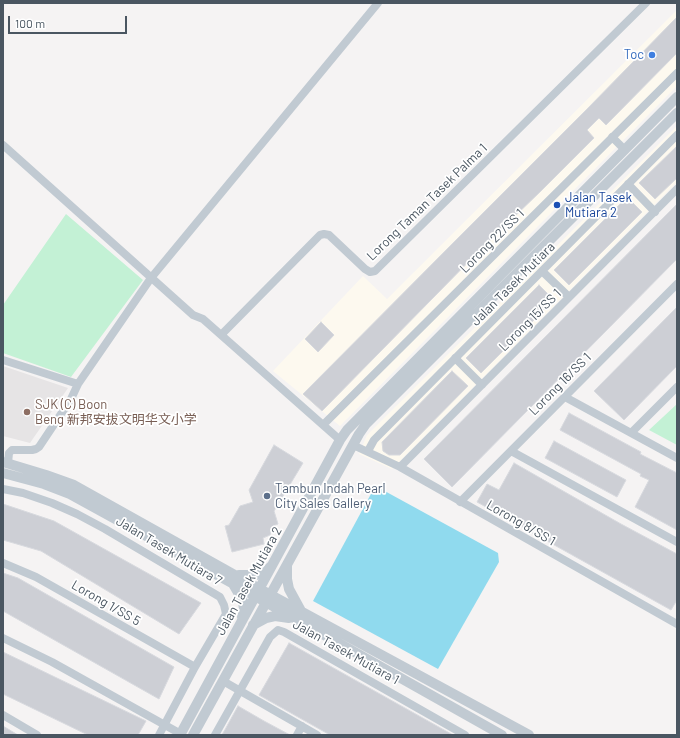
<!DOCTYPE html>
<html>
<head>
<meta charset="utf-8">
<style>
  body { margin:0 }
  #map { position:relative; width:680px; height:738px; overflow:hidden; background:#f5f3f3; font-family:Barlow,sans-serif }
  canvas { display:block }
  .frame { position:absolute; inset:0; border:4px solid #4a5661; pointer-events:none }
  .scale { position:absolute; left:8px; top:16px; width:119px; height:18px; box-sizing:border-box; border:2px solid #4a5661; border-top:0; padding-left:5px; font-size:12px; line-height:14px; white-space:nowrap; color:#4a5661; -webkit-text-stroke:3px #fff; paint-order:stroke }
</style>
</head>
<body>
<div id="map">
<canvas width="680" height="738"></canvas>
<div class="frame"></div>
<div class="scale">100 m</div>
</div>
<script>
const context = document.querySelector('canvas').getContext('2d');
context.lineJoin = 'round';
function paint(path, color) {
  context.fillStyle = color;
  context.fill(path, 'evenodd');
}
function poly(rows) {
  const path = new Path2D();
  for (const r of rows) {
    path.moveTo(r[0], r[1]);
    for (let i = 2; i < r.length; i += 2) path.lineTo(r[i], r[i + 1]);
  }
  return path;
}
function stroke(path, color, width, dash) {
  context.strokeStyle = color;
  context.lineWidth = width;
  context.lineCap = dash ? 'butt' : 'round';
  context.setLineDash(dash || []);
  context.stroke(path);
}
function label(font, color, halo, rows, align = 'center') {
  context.font = font + ' Barlow,"Noto Sans SC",sans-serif';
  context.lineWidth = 3.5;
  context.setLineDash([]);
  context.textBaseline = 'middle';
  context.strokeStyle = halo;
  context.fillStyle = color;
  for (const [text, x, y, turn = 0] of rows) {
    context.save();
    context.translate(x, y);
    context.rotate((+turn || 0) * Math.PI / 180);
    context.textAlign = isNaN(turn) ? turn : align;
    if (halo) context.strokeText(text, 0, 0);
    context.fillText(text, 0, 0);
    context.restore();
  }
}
paint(poly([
  [677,10,677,86,340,426,273,371,363,276,387,299],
  [677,126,677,182,392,469,359,454,367,435]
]), '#fdf9ef');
paint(poly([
  [3,366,68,388,30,443,3,436]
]), '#e6e4e5');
paint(poly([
  [66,214,143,280,71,377,3,353,3,305],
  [677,404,677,445,649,430]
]), '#c3f1d5');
paint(poly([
  [381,489,498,553,499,562,438,669,313,601,372,492]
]), '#90daee');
const building = poly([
  [677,17,677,53,606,125,599,118,587,130,594,138,542,190,485,245,322,411,303,394,462,234,588,108,677,17],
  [677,146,677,178,655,199,639,183,677,146],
  [627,197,642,212,569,285,554,270,627,197],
  [677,204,677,259,452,487,424,459,677,204],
  [539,285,554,300,481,373,466,358,539,285],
  [677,307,677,366,624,420,594,391,677,307],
  [321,322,334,335,318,352,305,339,321,322],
  [452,371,468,386,400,455,389,455,383,451,382,442,452,371],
  [569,413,641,452,640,454,677,473,677,530,635,507,649,480,640,476,641,474,560,430,569,413],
  [554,441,626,480,617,497,545,458,554,441],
  [274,445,303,463,274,511,278,524,273,526,270,535,263,538,264,544,232,552,225,526,229,525,240,506,253,502,249,490,274,445],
  [514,463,621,524,677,554,677,600,671,610,477,502,487,484,499,490,514,463],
  [3,504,54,521,201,603,179,634,41,551,3,540,3,504],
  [3,573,18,578,174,667,159,699,3,611,3,573],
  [289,643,453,735,330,735,259,695,289,643],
  [3,652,146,721,138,735,88,735,3,694,3,652],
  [238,706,264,721,290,735,222,735,238,706],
  [3,726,18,735,3,735,3,726]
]);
paint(building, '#cdcfd5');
stroke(building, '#d7d9de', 1);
stroke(poly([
  [612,137,625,150],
  [3,145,193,315,203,319,340,440],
  [628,184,655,212],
  [542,271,569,297],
  [221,335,320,235,324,234,329,235,365,269,370,272,375,271,646,3],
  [455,358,482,385],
  [3,360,78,384,151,278,378,3],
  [565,397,677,458],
  [323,425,677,73],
  [631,433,677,387],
  [353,445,400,467,677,624],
  [368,451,374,440,677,135],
  [511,451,677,542],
  [8,463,9,453,12,450,32,450,36,449,39,447,71,399,78,384],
  [400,467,677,189],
  [3,489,23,493,52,503,77,514,105,529,220,597,224,605,226,614,195,667,159,735],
  [460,502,677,284],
  [3,563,36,577,195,667],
  [3,638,52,662,181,734],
  [223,681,317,735],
  [3,715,37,735],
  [215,735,270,637,278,630,284,632,465,735],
  [297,735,302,726]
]), '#c1cad2', 8);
stroke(poly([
  [3,462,46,475,74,485,260,589,529,735],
  [3,473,44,484,70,494,232,583,502,735],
  [287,565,287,579,289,589,301,611],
  [239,575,256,575,266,572,270,567],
  [233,584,243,601,244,610,242,617],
  [253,625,266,618,275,616,289,618],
  [180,735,340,440,347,430,677,97],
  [193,735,359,434,366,424,677,113]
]), '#c1cad2', 10);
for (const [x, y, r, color] of [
  [652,55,4,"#3f7fe0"],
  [557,205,4,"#1a4fb4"],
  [27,412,4,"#8d6e63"],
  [267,496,4,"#5c6f8a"]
]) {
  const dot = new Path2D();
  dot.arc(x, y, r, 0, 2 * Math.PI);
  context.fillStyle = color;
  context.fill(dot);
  stroke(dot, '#fff', 1.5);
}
label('13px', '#366cbe', '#fff', [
  ["Toc",644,55]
], 'right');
label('13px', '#164399', '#fff', [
  ["Jalan Tasek",565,198],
  ["Mutiara 2",565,213]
], 'left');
label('13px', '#4a5661', '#fff', [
  ["Lorong Taman Tasek Palma 1",427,202,-44],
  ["Lorong 22/SS 1",492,241,-45],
  ["Jalan Tasek Mutiara",513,284,-45],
  ["Lorong 15/SS 1",530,320,-45],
  ["Lorong 16/SS 1",560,384,-45],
  ["Lorong 8/SS 1",521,523,30],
  ["Jalan Tasek Mutiara 7",169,551,31],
  ["Jalan Tasek Mutiara 2",249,581,-61],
  ["Lorong 1/SS 5",106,603,30],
  ["Jalan Tasek Mutiara 1",346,652,29]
]);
label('13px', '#785e54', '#fff', [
  ["SJK (C) Boon",35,405],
  ["Beng 新邦安拔文明华文小学",35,420]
], 'left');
label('13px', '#4e5e75', '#fff', [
  ["Tambun Indah Pearl",275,489],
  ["City Sales Gallery",275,504]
], 'left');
</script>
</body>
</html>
